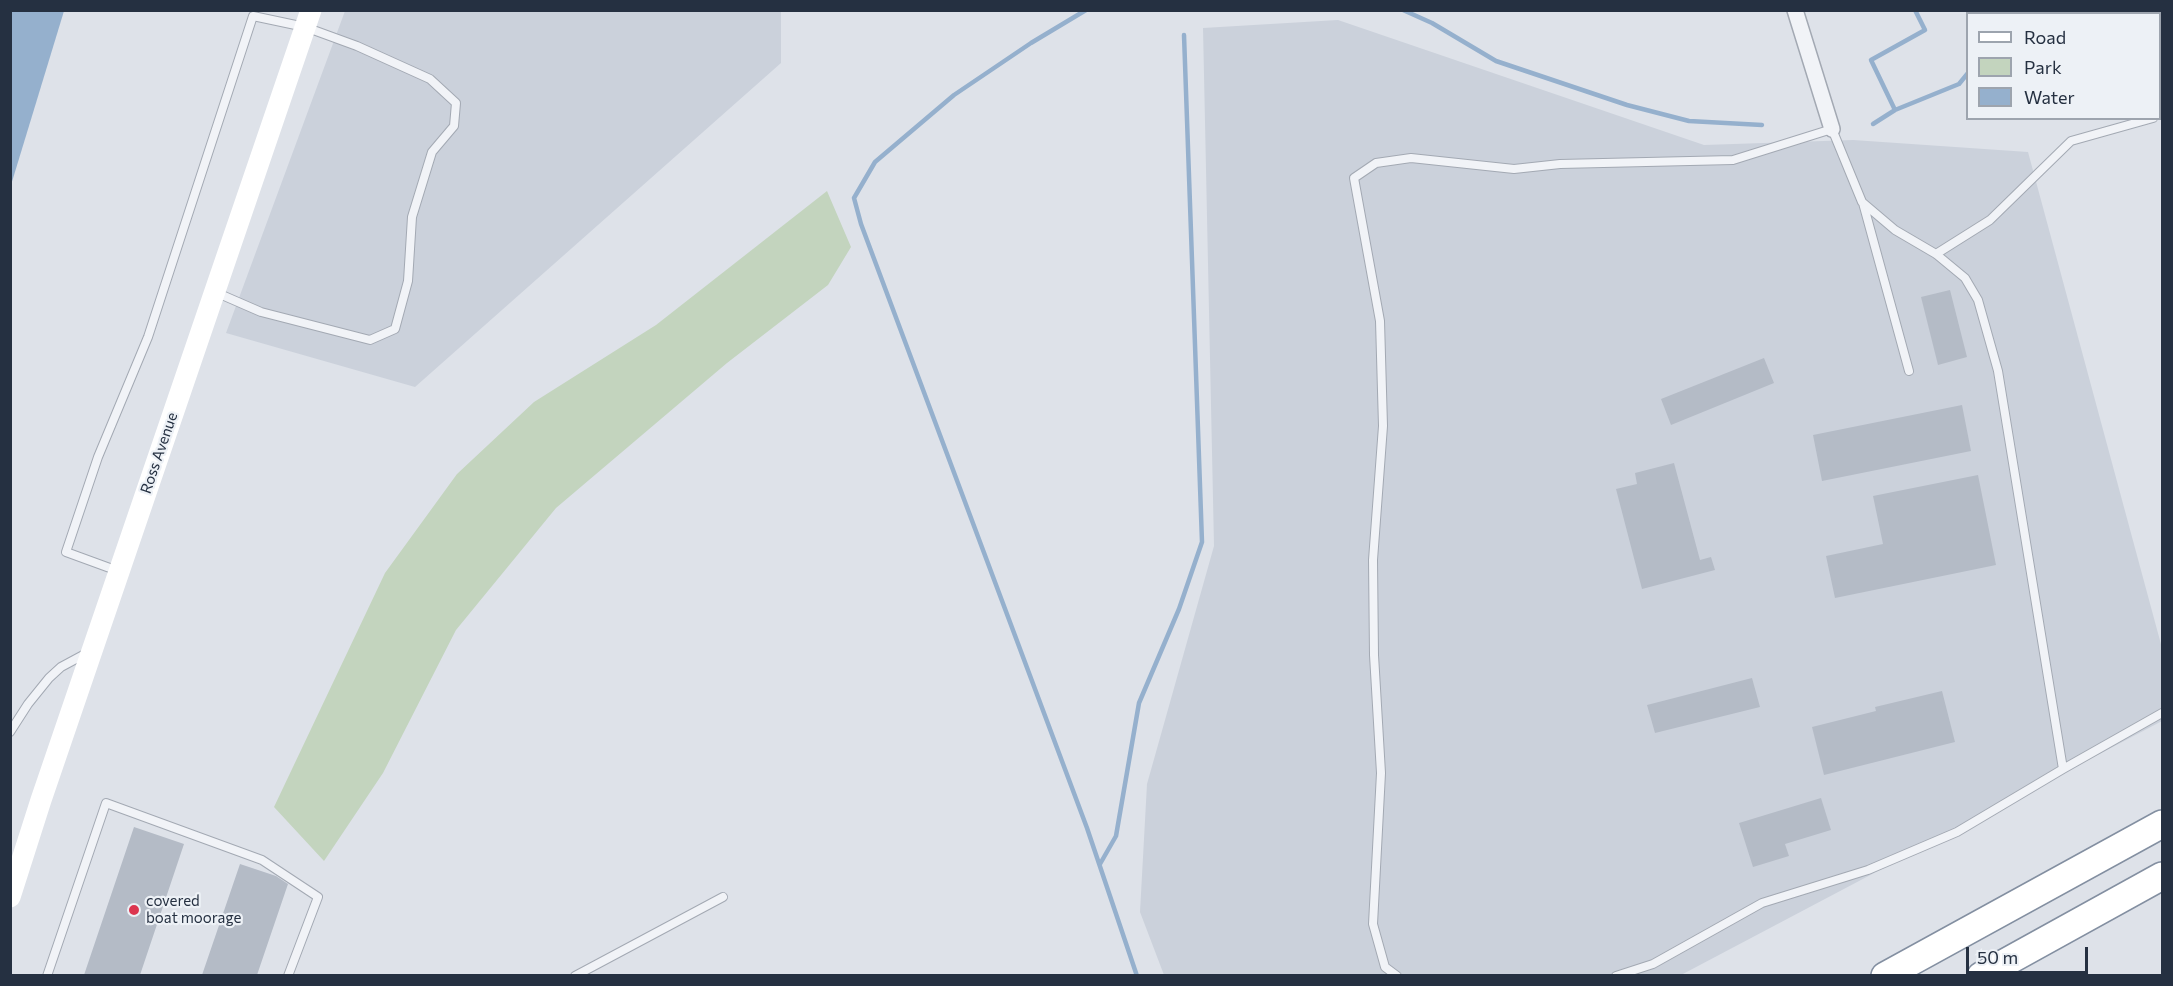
<!DOCTYPE html>
<html>
<head>
<meta charset="utf-8">
<style>
  body { margin:0 }
  #map { position:relative; width:2173px; height:986px; overflow:hidden; background:#dee2e9; font-family:Commissioner,sans-serif }
  canvas { display:block }
  .frame { position:absolute; inset:0; border:12px solid #253041; pointer-events:none }
  .legend { position:absolute; left:1966px; top:12px; width:195px; height:108px; box-sizing:border-box; background:#edf1f6; border:2px solid #9da4ae; margin:0; padding:8px 10px; list-style:none; font-size:18px; color:#253041 }
  .legend li { display:flex; align-items:center; gap:12px; height:30px }
  .legend b { width:30px; border:2px solid #9da4ae }
  .scale { position:absolute; left:1966px; top:947px; width:122px; height:27px; box-sizing:border-box; border:3px solid #253041; border-top:0; padding-left:8px; font-size:18px; line-height:21px; white-space:nowrap; color:#253041; -webkit-text-stroke:4px #edf1f6; paint-order:stroke }
</style>
</head>
<body>
<div id="map">
<canvas width="2173" height="986"></canvas>
<div class="frame"></div>
<ul class="legend">
<li><b style="height:8px;background:#fff"></b>Road</li>
<li><b style="height:16px;background:#c3d4be"></b>Park</li>
<li><b style="height:16px;background:#95b0cd"></b>Water</li>
</ul>
<div class="scale">50 m</div>
</div>
<script>
const context = document.querySelector('canvas').getContext('2d');
context.lineJoin = 'round';
function paint(path, color) {
  context.fillStyle = color;
  context.fill(path, 'evenodd');
}
function poly(rows) {
  const path = new Path2D();
  for (const r of rows) {
    path.moveTo(r[0], r[1]);
    for (let i = 2; i < r.length; i += 2) path.lineTo(r[i], r[i + 1]);
  }
  return path;
}
function stroke(path, color, width, dash) {
  context.strokeStyle = color;
  context.lineWidth = width;
  context.lineCap = dash ? 'butt' : 'round';
  context.setLineDash(dash || []);
  context.stroke(path);
}
function label(font, color, halo, rows, align = 'center') {
  context.font = font + ' Commissioner,sans-serif';
  context.lineWidth = 4.5;
  context.setLineDash([]);
  context.textBaseline = 'middle';
  context.strokeStyle = halo;
  context.fillStyle = color;
  for (const [text, x, y, turn = 0] of rows) {
    context.save();
    context.translate(x, y);
    context.rotate((+turn || 0) * Math.PI / 180);
    context.textAlign = isNaN(turn) ? turn : align;
    if (halo) context.strokeText(text, 0, 0);
    context.fillText(text, 0, 0);
    context.restore();
  }
}
paint(poly([
  [345,11,781,11,781,63,415,387,226,333],
  [1338,20,1704,145,1853,140,2028,152,2162,648,2162,721,1681,975,1164,975,1140,912,1147,784,1214,546,1203,28]
]), '#cbd1db');
paint(poly([
  [827,191,851,247,828,285,727,363,556,508,456,630,383,773,324,861,274,807,385,573,457,474,534,402,656,325]
]), '#c3d4be');
paint(poly([
  [11,10,64,11,11,185,10,11]
]), '#95b0cd');
stroke(poly([
  [1086,10,1031,43,954,95,875,162,854,198,861,224,1087,828,1137,976],
  [1403,10,1432,23,1496,61,1627,105,1689,121,1762,125],
  [2008,14,2010,10],
  [1895,110,1871,60,1925,30,1915,10],
  [1873,124,1895,110,1959,84,1968,73],
  [1100,864,1116,836,1139,703,1179,609,1202,542,1184,35]
]), '#95b0cd', 4.5);
paint(poly([
  [1950,290,1967,357,1938,365,1921,297],
  [1764,358,1774,383,1671,425,1661,399],
  [1962,405,1971,451,1822,481,1813,435],
  [1674,463,1700,560,1711,557,1715,570,1642,589,1616,489,1637,484,1635,473],
  [1978,475,1996,565,1835,598,1826,556,1883,544,1873,496],
  [1752,678,1760,707,1655,733,1647,705],
  [1942,691,1955,742,1824,775,1812,727,1876,711,1875,707],
  [1821,798,1831,830,1785,844,1789,856,1753,867,1739,823],
  [134,827,184,844,140,975,84,975],
  [240,864,276,876,288,884,257,975,202,975]
]), '#b4bbc6');
const lane = poly([
  [2160,115,2162,113],
  [1863,203,1909,371],
  [1936,254,1990,220,2071,141,2153,118],
  [118,571,66,552,98,457,148,337,253,16,305,27,357,46,430,79,456,103,454,126,432,152,412,217,408,281,395,329,370,340,261,312,215,292],
  [10,732,28,704,49,678,61,667,87,653],
  [47,976,106,803,262,860,318,897,288,976],
  [575,976,723,897],
  [1397,976,1385,967,1373,924,1381,773,1374,655,1373,560,1383,426,1380,321,1354,178,1376,163,1411,158,1514,169,1560,164,1733,160,1832,129,1862,202,1895,230,1936,254,1965,278,1978,300,1998,371,2063,769],
  [1616,976,1653,964,1762,903,1868,870,1957,832,2063,769,2162,713]
]);
const street = poly([
  [1795,10,1832,129]
]);
const highway = poly([
  [1885,976,2162,824],
  [1981,976,2162,876]
]);
stroke(lane, '#a3a9b3', 10);
stroke(street, '#a3a9b3', 18);
stroke(highway, '#838fa1', 30);
stroke(lane, '#f1f3f7', 8);
stroke(street, '#f1f3f7', 15);
stroke(poly([
  [10,897,41,800,311,10]
]), '#fff', 21);
stroke(highway, '#fff', 27);
for (const [x, y, r, color] of [
  [134,910,6,"#dc354f"]
]) {
  const dot = new Path2D();
  dot.arc(x, y, r, 0, 2 * Math.PI);
  context.fillStyle = color;
  context.fill(dot);
  stroke(dot, '#edf1f6', 2);
}
label('15px', '#253041', '#edf1f6', [
  ["Ross Avenue",159,453,-71]
]);
label('15px', '#253041', '#edf1f6', [
  ["covered",146,901],
  ["boat moorage",146,918]
], 'left');
</script>
</body>
</html>
